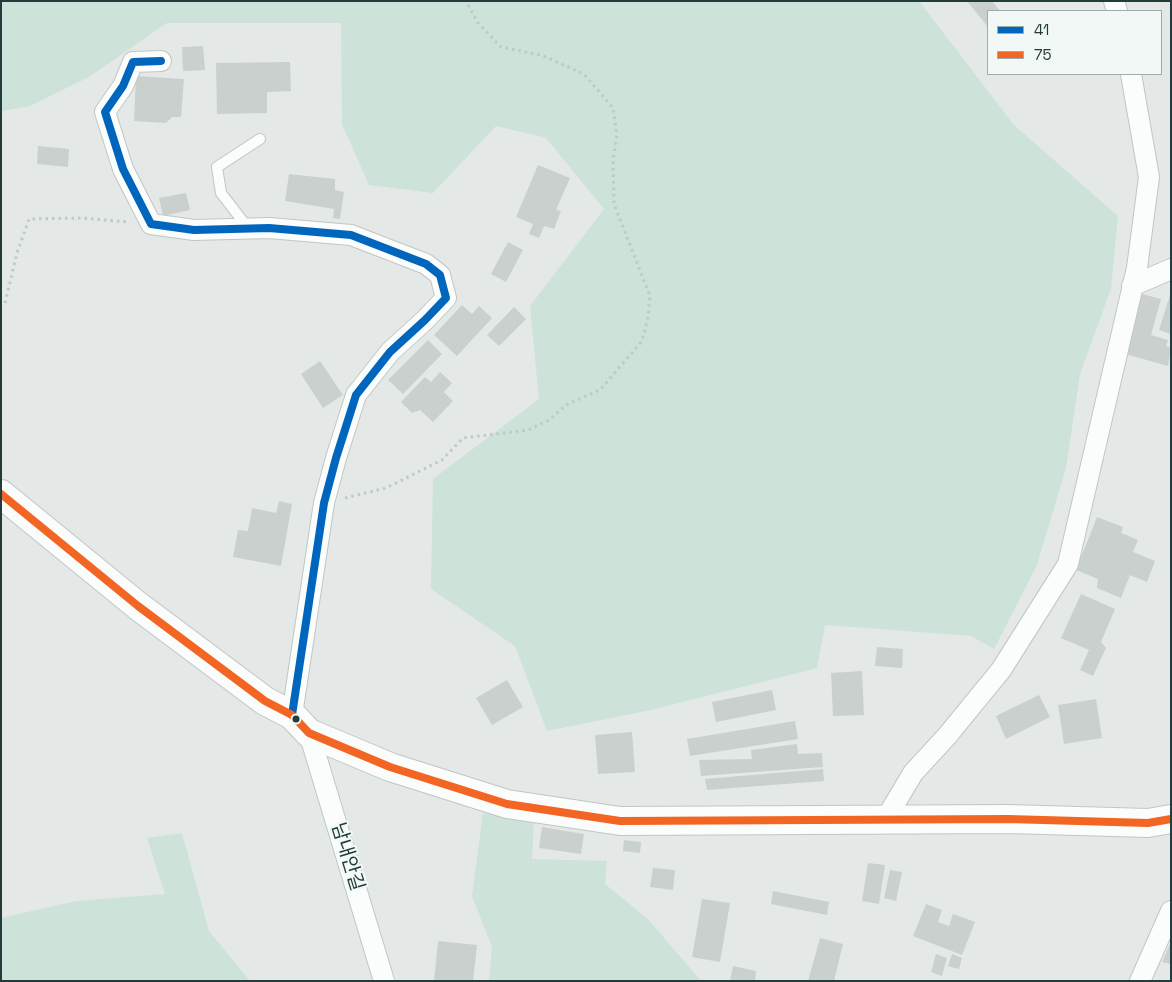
<!DOCTYPE html>
<html>
<head>
<meta charset="utf-8">
<style>
  body { margin:0 }
  #map { position:relative; width:1172px; height:982px; overflow:hidden; background:#e4e9e8; font-family:"Space Grotesk",sans-serif }
  canvas { display:block }
  .frame { position:absolute; inset:0; border:2px solid #213c3a; pointer-events:none }
  .legend { position:absolute; left:987px; top:10px; width:175px; height:65px; box-sizing:border-box; background:#f1f8f6; border:1px solid #9eadab; margin:0; padding:6px 9px; list-style:none; font-size:15px; color:#213c3a }
  .legend li { display:flex; align-items:center; gap:10px; height:25px }
  .legend b { width:25px; border:1px solid #9eadab }
</style>
</head>
<body>
<div id="map">
<canvas width="1172" height="982"></canvas>
<div class="frame"></div>
<ul class="legend">
<li><b style="height:6px;background:#0065bd"></b>41</li>
<li><b style="height:6px;background:#f26522"></b>75</li>
</ul>
</div>
<script>
const context = document.querySelector('canvas').getContext('2d');
context.lineJoin = 'round';
function paint(path, color) {
  context.fillStyle = color;
  context.fill(path, 'evenodd');
}
function poly(rows) {
  const path = new Path2D();
  for (const r of rows) {
    path.moveTo(r[0], r[1]);
    for (let i = 2; i < r.length; i += 2) path.lineTo(r[i], r[i + 1]);
  }
  return path;
}
function stroke(path, color, width, dash) {
  context.strokeStyle = color;
  context.lineWidth = width;
  context.lineCap = dash ? 'butt' : 'round';
  context.setLineDash(dash || []);
  context.stroke(path);
}
function label(font, color, halo, rows, align = 'center') {
  context.font = font + ' "Space Grotesk","Noto Sans KR",sans-serif';
  context.lineWidth = 4;
  context.setLineDash([]);
  context.textBaseline = 'middle';
  context.strokeStyle = halo;
  context.fillStyle = color;
  for (const [text, x, y, turn = 0] of rows) {
    context.save();
    context.translate(x, y);
    context.rotate((+turn || 0) * Math.PI / 180);
    context.textAlign = isNaN(turn) ? turn : align;
    if (halo) context.strokeText(text, 0, 0);
    context.fillText(text, 0, 0);
    context.restore();
  }
}
paint(poly([
  [1,1,919,1,1014,125,1118,216,1111,289,1080,374,1066,468,1037,565,994,649,971,636,825,625,817,668,651,710,547,731,515,646,431,589,433,479,539,399,530,306,604,209,546,138,496,126,433,193,369,185,342,124,341,23,167,23,89,77,30,106,1,111],
  [483,813,534,821,532,859,607,861,605,884,648,919,701,981,489,981,492,947,472,896],
  [182,833,209,931,250,981,1,981,1,918,76,901,165,894,147,838]
]), '#cde2d8');
paint(poly([
  [967,1,992,1,1000,11,988,11,988,27],
  [203,46,205,70,183,71,182,47],
  [290,62,291,91,267,92,267,113,217,114,216,63],
  [136,76,184,79,181,117,172,117,166,123,134,121],
  [38,146,69,149,68,167,37,164],
  [538,165,570,178,556,210,561,211,554,229,544,226,539,238,529,234,533,224,516,217],
  [289,174,335,179,335,190,344,192,340,219,333,218,334,209,285,201],
  [186,193,190,210,163,216,159,198],
  [508,242,523,250,506,282,491,274],
  [1142,294,1161,299,1151,335,1168,340,1166,346,1171,348,1168,366,1125,354],
  [1170,295,1171,295,1171,334,1159,330],
  [462,305,472,314,479,306,492,318,457,356,434,335],
  [514,307,526,319,499,346,487,335],
  [428,340,442,354,403,394,388,380],
  [320,361,343,395,323,408,301,374],
  [440,372,452,383,444,392,453,401,433,422,420,410,412,413,401,402,425,377,431,382],
  [279,501,292,504,281,566,233,557,238,530,248,531,252,508,276,513],
  [1097,517,1123,527,1121,533,1138,540,1133,552,1155,561,1147,582,1130,575,1121,598,1097,588,1098,579,1076,570],
  [1081,594,1115,609,1101,642,1106,648,1093,676,1080,670,1089,650,1061,638],
  [877,647,903,649,902,668,875,666],
  [862,671,864,715,833,716,831,673],
  [507,680,523,707,492,725,476,698],
  [772,690,776,710,716,722,712,702],
  [1039,695,1050,717,1006,739,996,716],
  [1096,699,1102,738,1064,744,1058,705],
  [795,721,798,739,690,756,687,739],
  [632,732,635,772,598,774,595,735],
  [797,744,798,754,822,753,823,767,701,776,699,760,752,759,751,750],
  [823,769,824,781,707,790,705,779],
  [542,827,584,834,581,854,539,848],
  [624,840,641,842,640,853,623,851],
  [868,863,885,865,879,904,862,901],
  [653,868,675,870,673,890,650,887],
  [890,870,902,872,896,901,884,898],
  [773,891,829,902,827,915,771,904],
  [702,899,730,903,720,962,692,957],
  [926,904,942,910,938,922,949,926,953,914,975,922,962,955,913,936],
  [820,938,843,944,834,981,808,981],
  [438,941,477,945,473,981,434,981],
  [1171,942,1171,964,1162,962],
  [936,954,947,958,942,976,931,972],
  [952,954,962,958,959,969,948,966],
  [733,966,756,971,755,981,730,981]
]), '#cad0ce');
const lane = poly([
  [248,228,221,193,217,167,260,139]
]);
const street = poly([
  [1114,1,1117,11],
  [161,61,133,62,123,86,105,112,123,169,151,224,194,230,269,228,351,235,426,264,440,275,446,298,425,320,390,352,356,395,336,458,324,503,292,715],
  [1132,286,1171,269],
  [309,733,384,981],
  [885,820,913,773,947,736,1001,670,1068,564,1137,268,1149,177,1131,74],
  [1140,981,1171,911]
]);
const secondary = poly([
  [1,494,138,606,265,701,292,715,309,733,390,767,507,804,620,821,1008,819,1148,823,1171,819]
]);
stroke(lane, '#c1c6c5', 12);
stroke(street, '#c1c6c5', 22);
stroke(secondary, '#bfc6c5', 30);
stroke(poly([
  [5,303,17,253,29,219,81,218,128,222],
  [345,498,386,488,442,460,463,438,528,430,549,420,566,405,600,390,642,341,648,318,650,296,614,204,613,159,617,135,613,108,584,74,541,55,501,47,478,23,466,1]
]), '#c1c9c8', 3, [2.5, 4]);
stroke(lane, '#fbfcfc', 10);
stroke(street, '#fbfcfc', 20);
stroke(secondary, '#fbfcfc', 28);
stroke(poly([
  [161,61,133,62,123,86,105,112,123,169,151,224,194,230,269,228,351,235,426,264,440,275,446,298,425,320,390,352,356,395,336,458,324,503,292,715]
]), '#0065bd', 8);
stroke(poly([
  [1,494,138,606,265,701,292,715,309,733,390,767,507,804,620,821,1008,819,1148,823,1171,819]
]), '#f26522', 8);
for (const [x, y, r, color] of [
  [296,719,4.5,"#213c3a"]
]) {
  const dot = new Path2D();
  dot.arc(x, y, r, 0, 2 * Math.PI);
  context.fillStyle = color;
  context.fill(dot);
  stroke(dot, '#f1f8f6', 2);
}
label('19px', '#213c3a', '#f1f8f6', [
  ["남내안길",347,857,73]
]);
</script>
</body>
</html>
